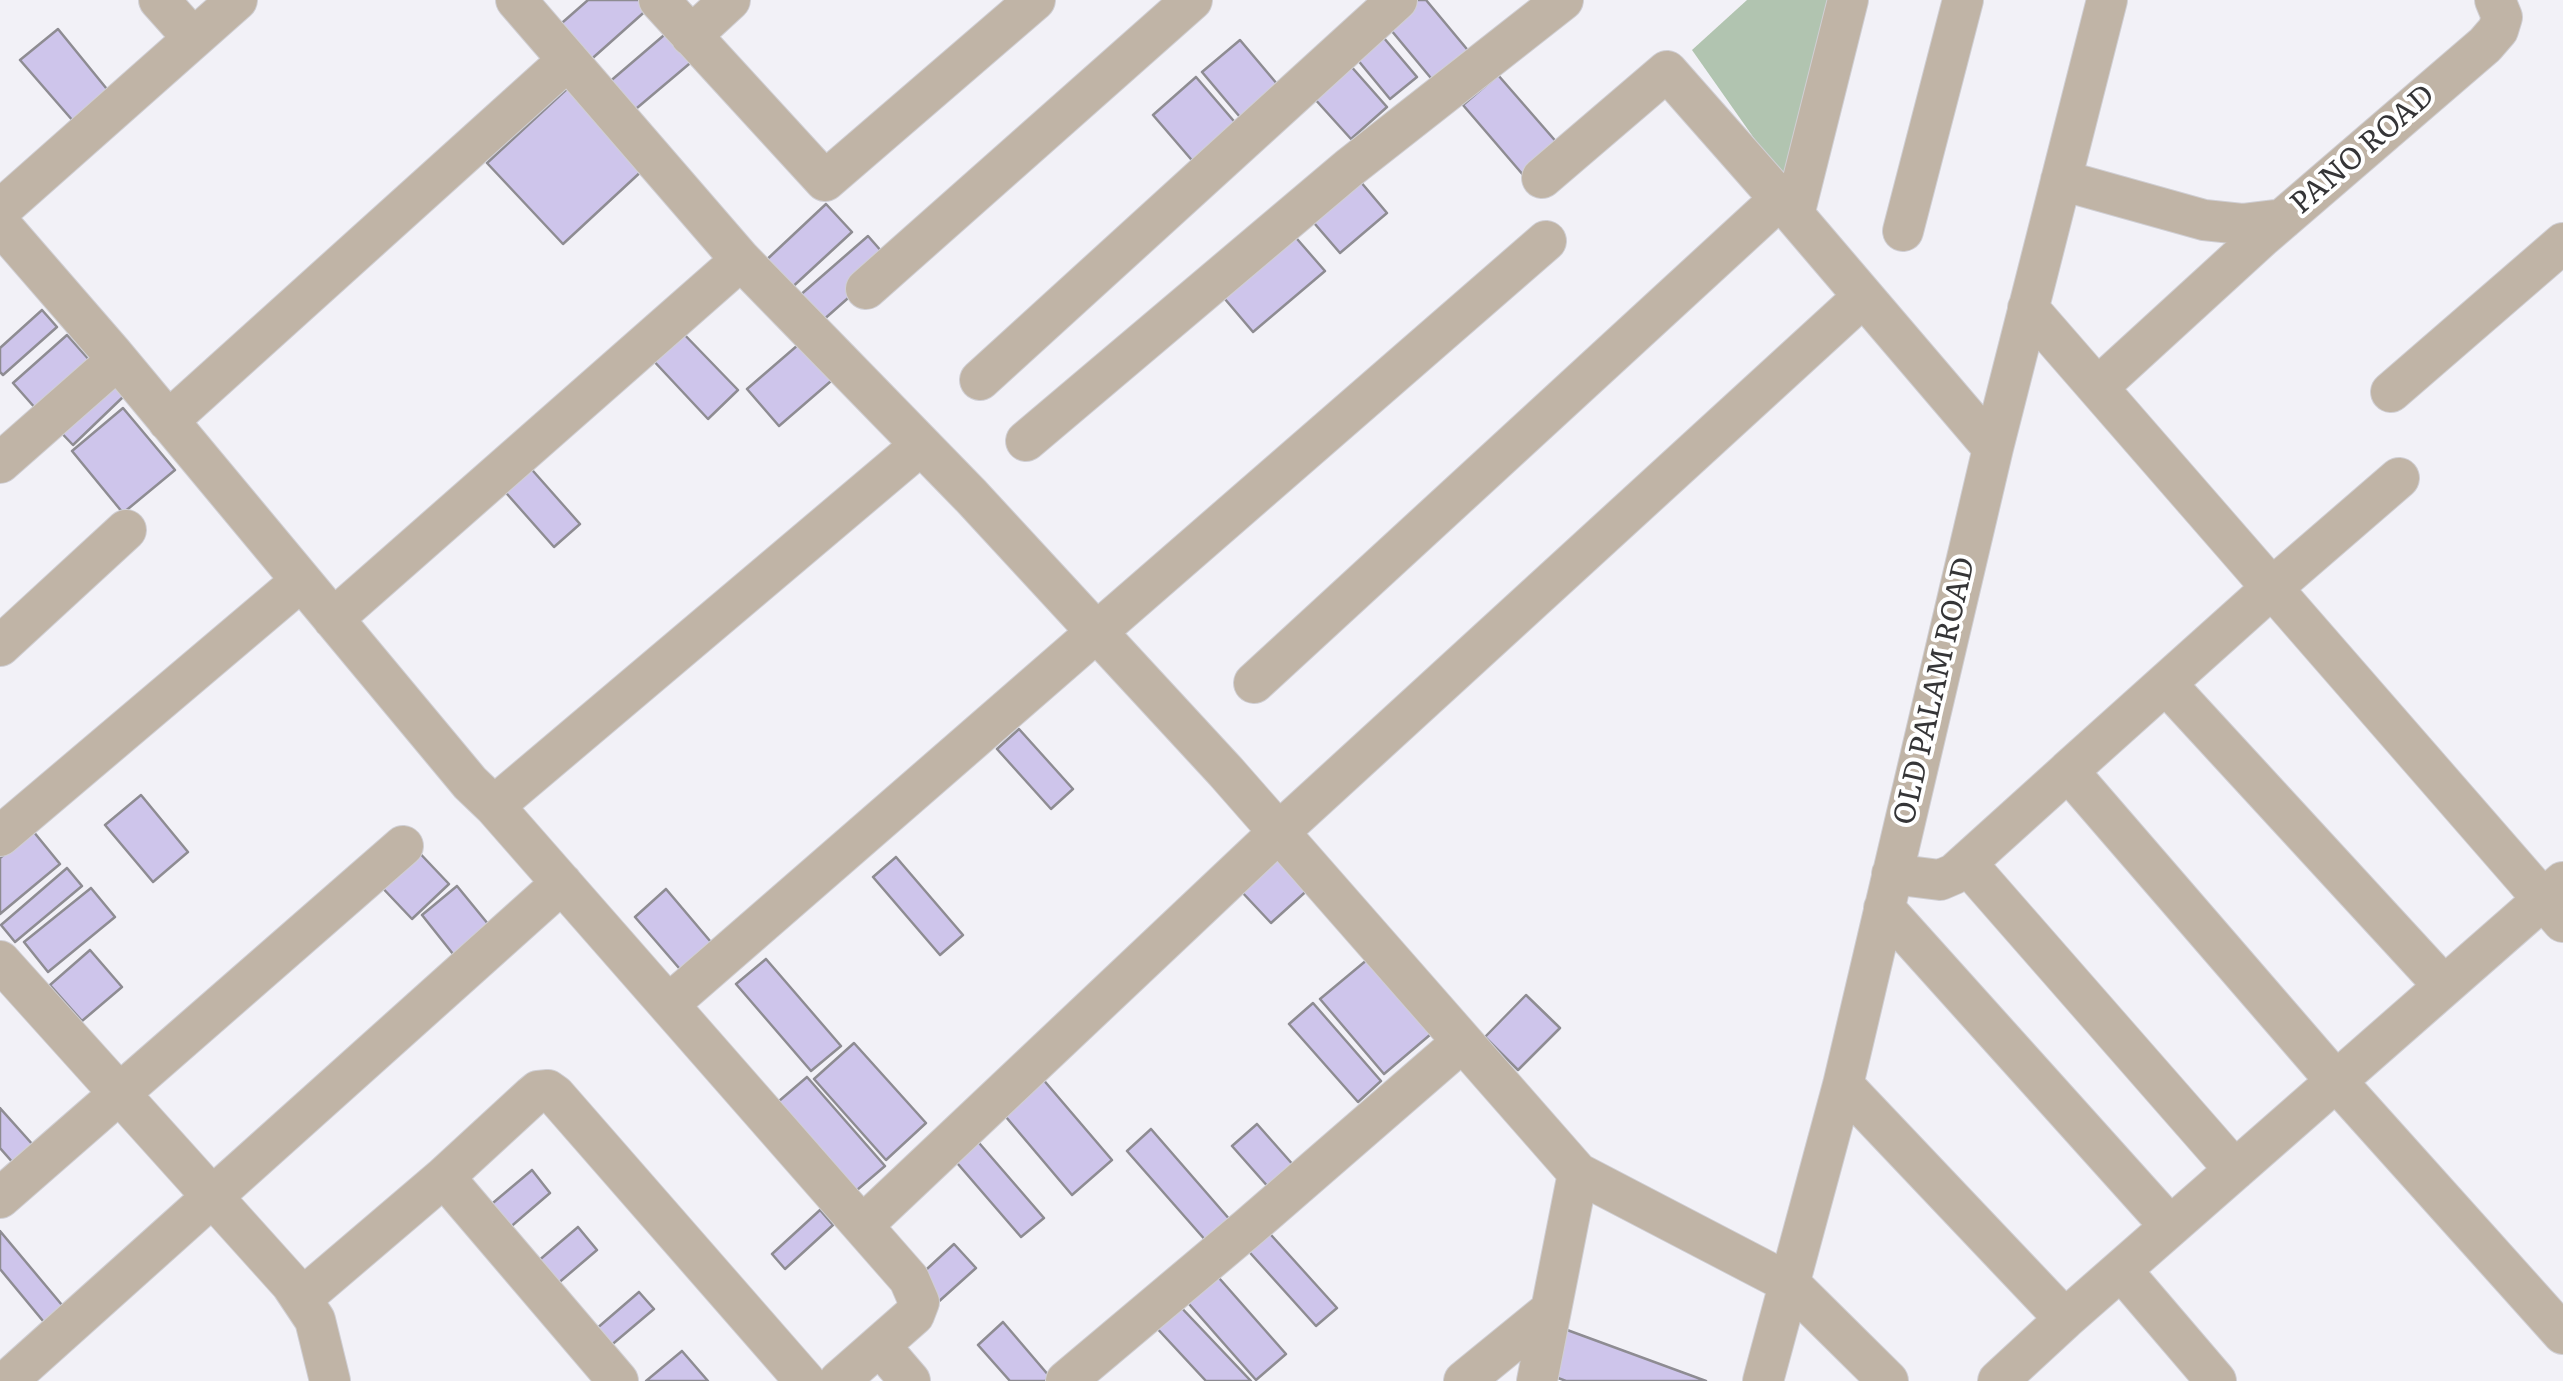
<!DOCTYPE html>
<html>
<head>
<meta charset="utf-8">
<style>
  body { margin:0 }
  canvas { display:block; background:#f2f1f7 }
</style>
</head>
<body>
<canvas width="2563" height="1381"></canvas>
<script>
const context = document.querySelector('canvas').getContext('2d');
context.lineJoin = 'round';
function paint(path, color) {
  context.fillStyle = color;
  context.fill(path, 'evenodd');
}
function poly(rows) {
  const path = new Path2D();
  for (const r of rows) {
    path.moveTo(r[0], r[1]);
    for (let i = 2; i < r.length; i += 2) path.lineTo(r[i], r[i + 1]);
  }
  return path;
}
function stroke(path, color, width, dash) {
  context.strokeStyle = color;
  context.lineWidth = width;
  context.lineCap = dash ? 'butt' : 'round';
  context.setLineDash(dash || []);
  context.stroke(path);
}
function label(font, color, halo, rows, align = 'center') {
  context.font = font + ' Literata,serif';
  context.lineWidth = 8;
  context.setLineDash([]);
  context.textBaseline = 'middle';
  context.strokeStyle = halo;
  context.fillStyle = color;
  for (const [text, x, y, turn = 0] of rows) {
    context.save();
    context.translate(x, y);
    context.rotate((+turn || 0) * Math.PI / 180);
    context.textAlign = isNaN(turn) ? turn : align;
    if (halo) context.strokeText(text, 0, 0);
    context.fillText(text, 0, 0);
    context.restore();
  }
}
paint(poly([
  [1747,0,1833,0,1789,188,1692,50]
]), '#b1c4b0');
const building = poly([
  [588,0,644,0,650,7,586,64,555,29,588,0],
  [1403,0,1426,0,1471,54,1435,83,1381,18,1403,0],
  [58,29,115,99,80,129,20,60,58,29],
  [670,30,695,59,631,113,607,84,670,30],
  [1378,31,1417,77,1390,99,1352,53,1378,31],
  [1240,40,1283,91,1245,123,1202,72,1240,40],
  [1349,64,1387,107,1351,139,1313,97,1349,64],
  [1498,75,1559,145,1524,176,1463,105,1498,75],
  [1196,77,1239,127,1196,165,1153,115,1196,77],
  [569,87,645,168,563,244,487,163,569,87],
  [1349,168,1387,213,1340,253,1302,209,1349,168],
  [826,204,852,232,787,292,761,265,826,204],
  [1284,224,1325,271,1253,332,1213,285,1284,224],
  [868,236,890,261,821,322,798,297,868,236],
  [42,310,57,327,3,375,0,372,0,348,42,310],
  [679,329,738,390,708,419,650,357,679,329],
  [67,335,99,371,44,418,13,383,67,335],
  [806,338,838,375,779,426,747,389,806,338],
  [103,374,124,396,73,445,51,422,103,374],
  [123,408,175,470,123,513,72,451,123,408],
  [526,463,580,524,554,547,500,486,526,463],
  [1019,729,1073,789,1051,809,997,749,1019,729],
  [141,795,188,852,153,882,105,825,141,795],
  [33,831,60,864,0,914,0,858,33,831],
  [412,845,449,884,412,919,375,880,412,845],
  [1281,852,1312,886,1271,923,1240,890,1281,852],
  [896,857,963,935,940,955,873,877,896,857],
  [67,868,82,886,15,942,1,925,67,868],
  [457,886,493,930,457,959,422,915,457,886],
  [91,888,115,917,48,972,24,942,91,888],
  [666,889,716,948,685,975,635,917,666,889],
  [90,950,122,987,82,1021,50,985,90,950],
  [766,959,841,1046,811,1071,736,984,766,959],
  [1368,959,1431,1034,1384,1074,1320,999,1368,959],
  [1526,995,1560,1028,1518,1070,1485,1037,1526,995],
  [1313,1003,1381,1081,1358,1102,1289,1024,1313,1003],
  [854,1043,926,1123,886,1160,814,1079,854,1043],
  [1035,1070,1112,1160,1072,1195,995,1104,1035,1070],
  [807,1077,885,1166,843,1202,765,1113,807,1077],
  [0,1108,42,1155,22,1173,0,1148,0,1108],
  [1257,1124,1295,1167,1270,1189,1232,1146,1257,1124],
  [967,1129,1044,1218,1021,1237,945,1149,967,1129],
  [1151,1129,1231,1221,1207,1242,1127,1151,1151,1129],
  [532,1170,550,1193,500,1236,481,1213,532,1170],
  [820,1210,833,1225,785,1269,772,1254,820,1210],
  [1263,1226,1337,1308,1316,1326,1243,1245,1263,1226],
  [578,1227,597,1250,549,1291,530,1268,578,1227],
  [0,1231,67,1311,48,1327,0,1269,0,1231],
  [954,1244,976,1268,936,1304,915,1280,954,1244],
  [1212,1270,1286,1354,1256,1380,1182,1296,1212,1270],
  [639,1292,654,1309,602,1353,588,1336,639,1292],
  [1176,1302,1251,1381,1206,1381,1153,1324,1176,1302],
  [1003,1322,1050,1377,1045,1381,1010,1381,978,1345,1003,1322],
  [1559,1327,1706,1381,1566,1381,1542,1372,1559,1327],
  [682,1351,708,1381,646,1381,682,1351]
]);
paint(building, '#cec5eb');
stroke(building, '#8e8c92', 2.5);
const minor = poly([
  [159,0,193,38],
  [516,0,741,260,971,496,1226,772,1578,1173,1789,1283,1888,1381],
  [659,0,825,181,1035,0],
  [691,36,730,0],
  [1542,178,1667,71,1794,215,1993,448],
  [2061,180,2204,220,2242,224,2283,219],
  [0,210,237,0],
  [1794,215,1848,0],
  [0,224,112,353,470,783,494,806,909,1279,919,1302,914,1315,839,1381],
  [1903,231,1963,0],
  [866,289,1192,0],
  [2028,308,2563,922],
  [980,380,1397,0],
  [2098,387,2263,236,2485,45,2498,30,2502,17,2495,0],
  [2391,392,2563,243],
  [168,421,568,60],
  [1026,441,1349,168,1563,0],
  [0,463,117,360],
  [2399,478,2273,587,2068,771,2336,1081,2563,1334],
  [333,619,741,260],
  [0,646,126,530],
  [1254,683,1780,199],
  [2166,684,2444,986],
  [494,806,921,445],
  [0,836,301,581],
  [1967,864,2235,1170],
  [1892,874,1940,880,1954,874,2068,771],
  [1884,908,2170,1226],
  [0,961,291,1284,315,1320,330,1381],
  [669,1004,1546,241],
  [1843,1085,2065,1319],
  [444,1177,618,1381],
  [0,1198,403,846],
  [863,1225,1280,831,1863,297],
  [2121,1270,2216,1381],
  [301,1299,444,1177,532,1096,538,1091,548,1090,555,1095,805,1381],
  [880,1346,910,1381],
  [7,1381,562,883],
  [1066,1381,1249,1227,1461,1043],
  [1464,1381,1551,1310],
  [1537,1381,1578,1173],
  [1763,1381,1843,1085,1993,448,2107,0],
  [1998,1381,2065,1319,2563,882]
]);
stroke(minor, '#d0cfd4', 42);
stroke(minor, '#c0b4a6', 40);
label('30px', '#353537', '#fff', [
  ["PANO ROAD",2363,150,-41],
  ["OLD PALAM ROAD",1935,691,-77]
]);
</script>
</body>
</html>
